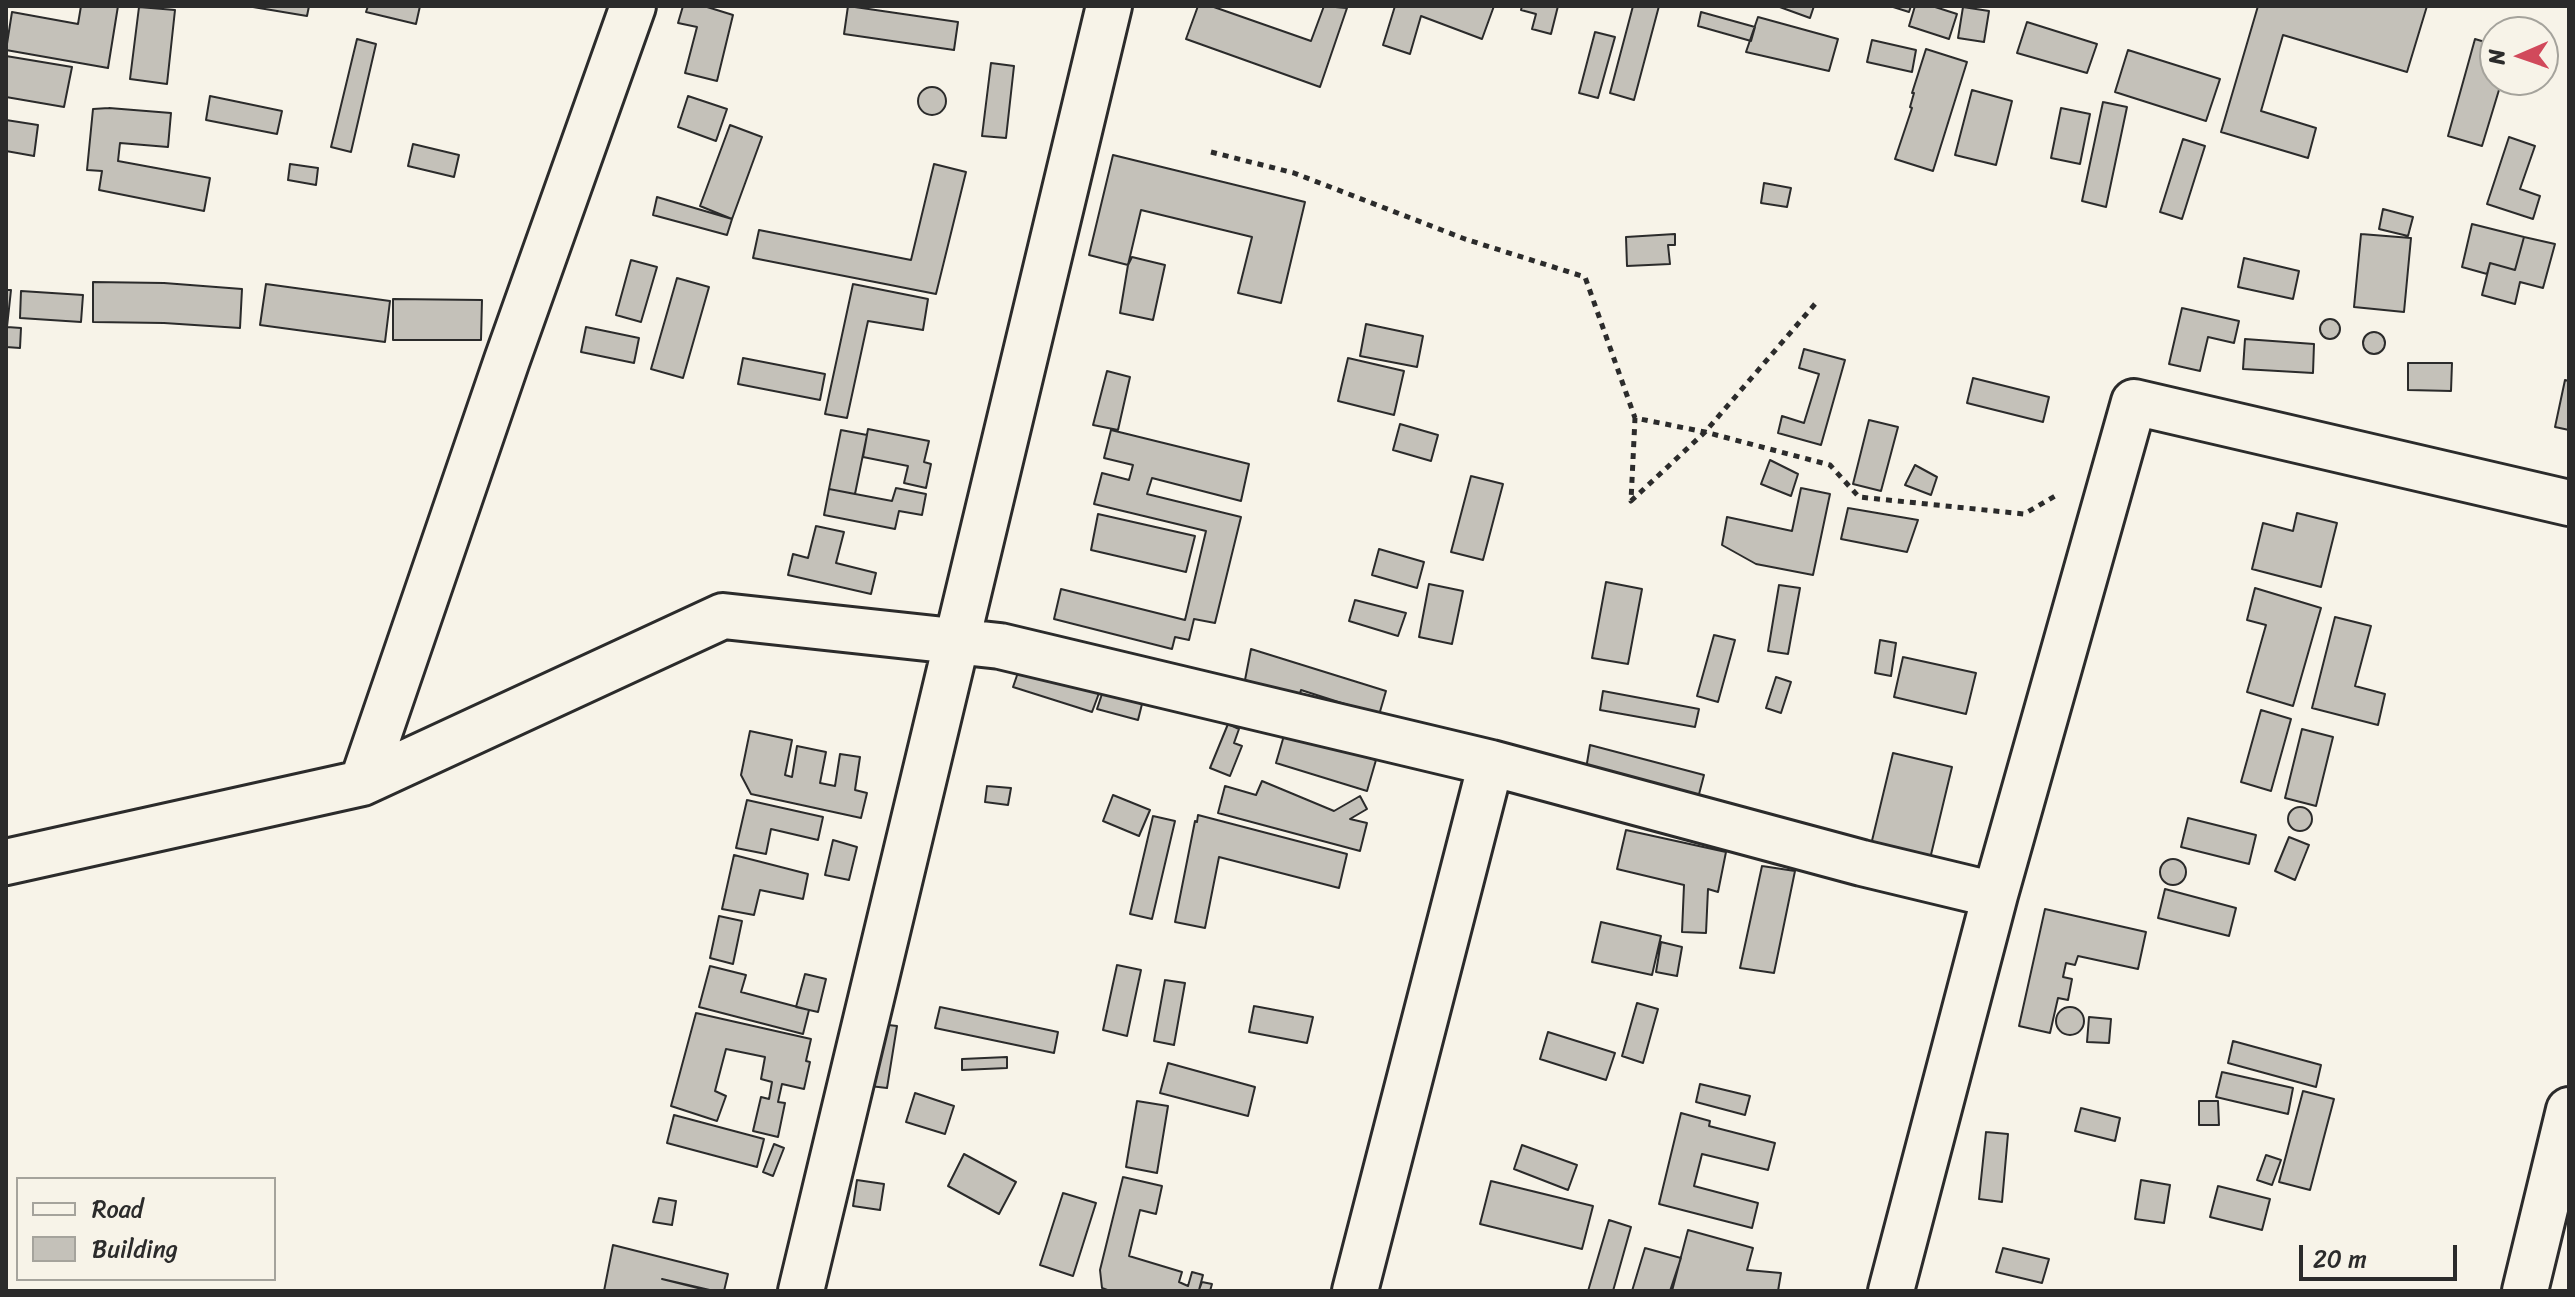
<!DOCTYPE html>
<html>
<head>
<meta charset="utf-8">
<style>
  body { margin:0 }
  #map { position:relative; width:2575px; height:1297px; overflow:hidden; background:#f7f3e8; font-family:Sriracha,sans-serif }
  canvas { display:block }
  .frame { position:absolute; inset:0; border:8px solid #2b2b2b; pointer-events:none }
  .legend { position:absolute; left:16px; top:1177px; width:260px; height:104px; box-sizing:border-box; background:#f7f3e8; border:2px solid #a5a39c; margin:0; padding:10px 14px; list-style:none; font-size:24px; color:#2b2b2b }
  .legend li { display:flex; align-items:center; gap:16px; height:40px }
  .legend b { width:40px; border:2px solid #a5a39c }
  .north { position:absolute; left:2479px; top:16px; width:80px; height:80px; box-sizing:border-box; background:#f7f3e8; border:2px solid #a5a39c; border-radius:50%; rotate:268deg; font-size:22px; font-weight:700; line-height:32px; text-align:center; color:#2b2b2b }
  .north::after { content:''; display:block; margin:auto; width:28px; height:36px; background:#d1495b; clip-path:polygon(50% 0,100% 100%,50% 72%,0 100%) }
  .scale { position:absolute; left:2299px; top:1245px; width:158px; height:36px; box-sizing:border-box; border:4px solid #2b2b2b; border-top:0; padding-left:10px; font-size:24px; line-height:28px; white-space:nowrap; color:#2b2b2b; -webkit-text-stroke:6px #f7f3e8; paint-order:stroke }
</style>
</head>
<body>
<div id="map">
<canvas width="2575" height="1297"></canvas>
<div class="frame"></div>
<ul class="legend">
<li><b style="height:10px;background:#f7f3e8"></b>Road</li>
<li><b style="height:22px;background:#c4c1b9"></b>Building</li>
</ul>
<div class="north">N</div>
<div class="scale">20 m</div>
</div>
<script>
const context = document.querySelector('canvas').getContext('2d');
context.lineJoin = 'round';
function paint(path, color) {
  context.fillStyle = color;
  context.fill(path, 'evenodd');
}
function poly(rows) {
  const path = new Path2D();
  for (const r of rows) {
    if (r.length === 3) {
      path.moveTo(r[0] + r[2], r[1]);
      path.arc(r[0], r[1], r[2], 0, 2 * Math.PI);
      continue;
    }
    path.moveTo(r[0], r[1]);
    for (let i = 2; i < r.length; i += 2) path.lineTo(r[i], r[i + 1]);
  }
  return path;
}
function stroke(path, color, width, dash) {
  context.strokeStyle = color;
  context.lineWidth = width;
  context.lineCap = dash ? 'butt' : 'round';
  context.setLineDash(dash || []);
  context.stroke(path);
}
const building = poly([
  [81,6,118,6,108,68,6,50,12,12,78,24,81,6],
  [247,6,309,6,307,16,247,6],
  [368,6,420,6,416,24,366,12,368,6],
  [683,6,704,6,733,15,717,81,685,73,697,27,678,23,683,6],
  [848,6,958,22,954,50,844,34,848,6],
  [1198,6,1211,6,1311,41,1324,6,1347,8,1320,87,1186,39,1198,6],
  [1395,6,1494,6,1482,39,1421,16,1410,54,1383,45,1395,6],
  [1522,6,1558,6,1551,34,1532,29,1536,14,1521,10,1522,6],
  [1633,6,1659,6,1634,100,1610,93,1633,6],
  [1777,6,1814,6,1810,18,1777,6],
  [1890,6,1911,6,1909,12,1890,6],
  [1915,6,1932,6,1957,14,1949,39,1909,26,1915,6],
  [2258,6,2427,6,2407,72,2283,35,2261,111,2316,128,2308,158,2221,132,2258,6],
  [139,7,175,10,167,84,130,79,139,7],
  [1963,7,1989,11,1984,42,1958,38,1963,7],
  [1701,12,1755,27,1751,41,1698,26,1701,12],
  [1758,17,1838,39,1829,71,1746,52,1758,17],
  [2027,22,2097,44,2087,73,2017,53,2027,22],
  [1595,32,1615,37,1598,98,1579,93,1595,32],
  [357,39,376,44,351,152,331,147,357,39],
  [2475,39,2495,45,2495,80,2502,80,2482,146,2448,136,2475,39],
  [1872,40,1916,50,1912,72,1867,62,1872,40],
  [1926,49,1967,62,1933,171,1895,159,1912,108,1910,107,1914,93,1912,93,1926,49],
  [2128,50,2220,79,2206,121,2115,92,2128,50],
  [6,56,72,67,64,107,6,97,6,56],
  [991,63,1014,66,1006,138,982,136,991,63],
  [932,101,14],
  [1972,90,2012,101,1996,165,1955,155,1972,90],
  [210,96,282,111,277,134,206,120,210,96],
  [688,96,727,109,716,141,678,127,688,96],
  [2103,102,2127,107,2106,207,2082,201,2103,102],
  [109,108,171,113,168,147,120,143,118,161,210,178,204,211,99,190,102,171,87,170,93,109,109,108],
  [2061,108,2090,114,2080,164,2051,158,2061,108],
  [6,120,38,125,34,156,6,151,6,120],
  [730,125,762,137,732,219,700,206,730,125],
  [2509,137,2535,146,2520,189,2540,196,2533,219,2487,204,2509,137],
  [2183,139,2205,146,2182,219,2160,212,2183,139],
  [413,144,459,155,454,177,408,166,413,144],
  [1113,155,1305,202,1281,303,1238,293,1252,237,1141,210,1128,265,1089,255,1113,155],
  [290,164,318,168,316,185,288,180,290,164],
  [934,164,966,172,936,294,753,258,759,230,911,260,934,164],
  [1764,183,1791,188,1787,207,1761,203,1764,183],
  [657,197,732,219,727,235,653,215,657,197],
  [2383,209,2413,217,2408,236,2379,229,2383,209],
  [2472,224,2524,237,2515,270,2490,263,2487,274,2462,267,2472,224],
  [1675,234,1675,245,1668,245,1670,264,1627,266,1626,237,1675,234],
  [2361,234,2411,238,2404,312,2354,307,2361,234],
  [2524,237,2555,244,2543,288,2520,282,2515,304,2482,295,2490,263,2515,270,2524,237],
  [1132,257,1165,265,1153,320,1120,313,1128,265,1132,257],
  [2244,258,2299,271,2293,299,2238,287,2244,258],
  [631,260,657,267,641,322,616,315,631,260],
  [677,278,709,287,683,378,651,369,677,278],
  [93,282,164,283,242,289,240,328,164,323,93,322,93,282],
  [266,284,390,301,385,342,260,325,266,284],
  [853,284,928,299,923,330,868,321,847,418,825,414,853,284],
  [6,290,11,290,7,327,21,328,20,348,6,347,6,290],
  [21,291,83,295,81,322,20,318,21,291],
  [393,299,482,300,481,340,393,340,393,299],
  [2182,308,2239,321,2234,343,2208,337,2200,371,2169,364,2182,308],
  [2330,329,10],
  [1366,324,1423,336,1417,367,1360,356,1366,324],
  [586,327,639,338,634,363,581,352,586,327],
  [2374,343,11],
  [2245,339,2314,344,2313,373,2243,369,2245,339],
  [1804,349,1845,360,1821,445,1778,433,1782,416,1804,423,1819,374,1799,368,1804,349],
  [743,358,825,374,820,400,738,384,743,358],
  [1348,358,1404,371,1394,415,1338,401,1348,358],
  [2408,363,2452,363,2451,391,2408,390,2408,363],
  [1107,371,1130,377,1118,430,1093,425,1107,371],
  [1973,378,2049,397,2043,422,1967,403,1973,378],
  [2565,380,2569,381,2569,430,2555,427,2565,380],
  [1869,420,1898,427,1881,491,1853,484,1869,420],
  [1400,424,1438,435,1431,461,1393,450,1400,424],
  [868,429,929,441,924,462,931,464,926,488,904,483,908,466,863,457,868,429],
  [841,430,867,435,855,494,829,489,841,430],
  [1111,430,1249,464,1241,501,1152,478,1147,494,1241,517,1215,623,1194,619,1189,640,1175,637,1172,649,1054,619,1061,589,1185,620,1206,531,1094,504,1102,473,1129,480,1133,465,1104,458,1111,430],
  [1770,460,1798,474,1791,496,1761,484,1770,460],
  [1915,465,1937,477,1931,495,1905,485,1915,465],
  [1471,476,1503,484,1483,560,1451,552,1471,476],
  [896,488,926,494,922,515,899,511,895,529,824,515,829,489,892,501,896,488],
  [1801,488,1830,494,1813,575,1756,564,1722,545,1727,517,1792,531,1801,488],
  [1848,508,1918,520,1907,552,1841,539,1848,508],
  [2297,513,2337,523,2321,587,2252,569,2263,523,2293,531,2297,513],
  [1098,514,1195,536,1186,572,1091,550,1098,514],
  [816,526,844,532,836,563,876,573,871,594,788,575,793,554,808,558,816,526],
  [1379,549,1424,562,1417,588,1372,575,1379,549],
  [1606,582,1642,589,1628,664,1592,658,1606,582],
  [1429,584,1463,591,1452,644,1419,637,1429,584],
  [1779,585,1800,588,1788,654,1768,651,1779,585],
  [2255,588,2321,608,2293,706,2247,692,2266,625,2247,620,2255,588],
  [1355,600,1406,613,1398,636,1349,621,1355,600],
  [2335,617,2371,626,2355,686,2385,694,2378,725,2312,708,2335,617],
  [1714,635,1735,640,1718,702,1697,696,1714,635],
  [1880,640,1896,643,1891,676,1875,673,1880,640],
  [1251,649,1386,691,1379,715,1301,690,1299,697,1245,680,1251,649],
  [1903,657,1976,673,1966,714,1894,697,1903,657],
  [1023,658,1102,685,1092,712,1013,687,1023,658],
  [1776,677,1791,682,1781,713,1766,708,1776,677],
  [1104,688,1143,700,1138,720,1097,709,1104,688],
  [1603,691,1699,709,1695,727,1600,710,1603,691],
  [2261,710,2291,719,2271,791,2241,782,2261,710],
  [1228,724,1239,729,1234,743,1242,746,1230,776,1210,768,1228,724],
  [2302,729,2333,737,2316,806,2285,798,2302,729],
  [750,731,792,740,785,775,792,777,797,746,826,752,820,783,835,786,840,754,860,757,855,790,867,793,861,818,751,794,741,775,750,731],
  [1285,732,1376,760,1367,791,1276,763,1285,732],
  [1590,745,1704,775,1698,798,1586,769,1590,745],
  [1893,753,1952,767,1929,863,1870,849,1893,753],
  [1262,781,1334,811,1360,796,1367,809,1350,819,1367,823,1360,851,1218,813,1225,786,1256,795,1262,781],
  [987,786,1011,788,1008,805,985,802,987,786],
  [1113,795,1150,810,1139,836,1103,821,1113,795],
  [747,800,823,817,818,840,771,829,766,854,736,848,747,800],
  [2300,819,12],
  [1198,815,1347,854,1339,888,1219,857,1205,928,1175,922,1195,821,1197,822,1198,815],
  [1153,816,1175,821,1152,919,1130,914,1153,816],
  [2188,818,2256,835,2249,864,2181,847,2188,818],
  [1626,830,1726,852,1718,892,1708,889,1706,933,1682,932,1684,885,1617,869,1626,830],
  [2289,837,2309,845,2295,880,2275,871,2289,837],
  [833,840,857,847,849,880,825,875,833,840],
  [734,855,808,874,803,899,760,890,754,915,722,909,734,855],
  [2173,872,13],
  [1762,866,1795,871,1774,973,1740,968,1762,866],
  [2165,889,2236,908,2229,936,2158,918,2165,889],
  [2045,909,2146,932,2138,969,2078,956,2075,965,2066,963,2063,977,2072,979,2068,1000,2058,998,2050,1033,2019,1026,2045,909],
  [719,916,742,921,733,964,710,958,719,916],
  [1601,922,1661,936,1652,975,1592,962,1601,922],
  [1661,942,1682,947,1677,976,1656,972,1661,942],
  [1117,965,1141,970,1127,1036,1103,1030,1117,965],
  [710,966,746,975,741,992,809,1010,803,1034,699,1007,710,966],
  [805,974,826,979,818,1012,796,1007,805,974],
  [1165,980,1185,983,1174,1045,1154,1041,1165,980],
  [1637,1003,1658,1009,1643,1063,1622,1056,1637,1003],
  [1254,1006,1313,1017,1307,1043,1249,1032,1254,1006],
  [2070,1021,14],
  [940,1007,1058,1032,1054,1053,935,1028,940,1007],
  [696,1013,811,1039,806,1061,810,1062,804,1089,782,1084,778,1102,785,1103,778,1137,753,1131,761,1097,769,1099,772,1082,761,1079,765,1057,726,1049,715,1091,726,1096,717,1121,671,1106,696,1013],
  [2089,1017,2111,1019,2109,1043,2087,1042,2089,1017],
  [871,1023,897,1026,887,1088,861,1085,871,1023],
  [1548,1032,1615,1053,1606,1080,1540,1059,1548,1032],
  [2233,1041,2321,1065,2316,1087,2228,1063,2233,1041],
  [1007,1057,1007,1068,962,1070,962,1059,1007,1057],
  [1168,1063,1255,1087,1248,1116,1160,1093,1168,1063],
  [2222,1072,2293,1088,2288,1114,2216,1097,2222,1072],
  [1700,1084,1750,1096,1745,1115,1696,1102,1700,1084],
  [2303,1091,2334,1099,2310,1190,2279,1182,2303,1091],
  [915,1093,954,1106,945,1134,906,1122,915,1093],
  [1137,1101,1168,1106,1157,1173,1126,1167,1137,1101],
  [2199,1101,2218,1101,2219,1125,2199,1125,2199,1101],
  [2081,1108,2120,1118,2115,1141,2075,1131,2081,1108],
  [1681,1113,1710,1121,1709,1126,1775,1143,1768,1170,1702,1154,1694,1186,1758,1203,1752,1228,1659,1204,1681,1113],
  [674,1115,764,1139,757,1167,667,1143,674,1115],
  [1986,1132,2008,1134,2002,1202,1979,1199,1986,1132],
  [774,1144,784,1148,773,1176,763,1172,774,1144],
  [1522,1145,1577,1165,1568,1190,1514,1169,1522,1145],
  [964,1154,1016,1182,999,1214,948,1186,964,1154],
  [2266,1155,2281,1160,2272,1185,2257,1180,2266,1155],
  [1123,1177,1162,1186,1156,1214,1140,1210,1129,1256,1182,1272,1179,1282,1188,1286,1192,1272,1203,1275,1199,1290,1202,1282,1212,1284,1210,1291,1110,1291,1102,1288,1100,1270,1123,1177],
  [857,1180,884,1184,880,1210,853,1206,857,1180],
  [2141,1180,2170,1185,2164,1223,2135,1219,2141,1180],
  [1491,1181,1593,1206,1582,1249,1480,1224,1491,1181],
  [2218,1186,2270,1199,2262,1230,2210,1217,2218,1186],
  [1063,1193,1096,1203,1073,1276,1040,1265,1063,1193],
  [659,1198,676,1201,672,1225,653,1222,659,1198],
  [1609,1220,1631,1227,1613,1291,1588,1291,1609,1220],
  [1688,1230,1753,1248,1747,1270,1781,1273,1778,1291,1672,1291,1688,1230],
  [613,1245,728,1274,724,1291,714,1291,662,1279,710,1291,604,1291,613,1245],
  [1645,1248,1681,1258,1670,1291,1632,1291,1645,1248],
  [2003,1248,2049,1259,2042,1283,1996,1272,2003,1248]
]);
paint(building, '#c4c1b9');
stroke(building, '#2b2b2b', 2);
const street = poly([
  [362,783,507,360,633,6],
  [6,862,362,783,723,616,1000,646,1491,763,1862,863,1995,895],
  [801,1291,1109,6],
  [1355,1291,1491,763],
  [1891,1291,1995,895,2134,402,2569,503],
  [2525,1291,2569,1110]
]);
stroke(street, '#2b2b2b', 50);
stroke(poly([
  [1211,152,1294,173,1465,239,1585,277,1635,418],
  [1815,304,1705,432,1631,501,1635,418,1705,432,1830,465,1859,497,2024,514,2055,496]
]), '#2b2b2b', 5, [6, 6]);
stroke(street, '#f7f3e8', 44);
</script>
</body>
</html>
